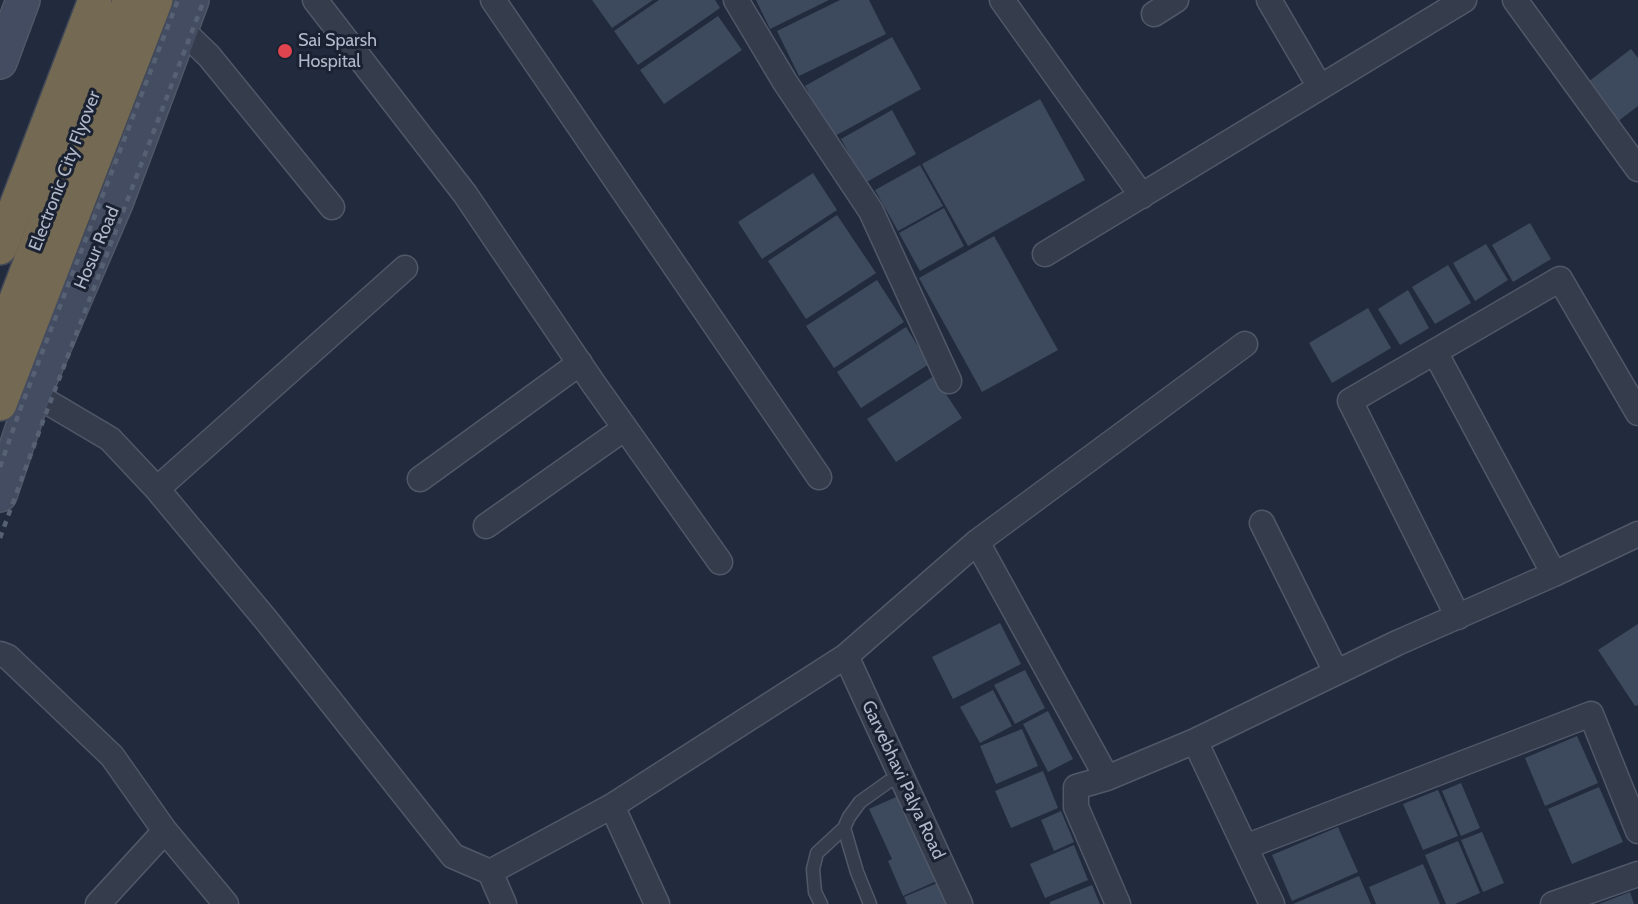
<!DOCTYPE html>
<html>
<head>
<meta charset="utf-8">
<style>
  body { margin:0 }
  canvas { display:block; background:#212b3d }
</style>
</head>
<body>
<canvas width="1638" height="904"></canvas>
<script>
const context = document.querySelector('canvas').getContext('2d');
context.lineJoin = 'round';
function paint(path, color) {
  context.fillStyle = color;
  context.fill(path, 'evenodd');
}
function poly(rows) {
  const path = new Path2D();
  for (const r of rows) {
    path.moveTo(r[0], r[1]);
    for (let i = 2; i < r.length; i += 2) path.lineTo(r[i], r[i + 1]);
  }
  return path;
}
function stroke(path, color, width, dash) {
  context.strokeStyle = color;
  context.lineWidth = width;
  context.lineCap = dash ? 'butt' : 'round';
  context.setLineDash(dash || []);
  context.stroke(path);
}
function label(font, color, halo, rows, align = 'center') {
  context.font = font + ' Cabin,sans-serif';
  context.lineWidth = 6;
  context.setLineDash([]);
  context.textBaseline = 'middle';
  context.strokeStyle = halo;
  context.fillStyle = color;
  for (const [text, x, y, turn = 0] of rows) {
    context.save();
    context.translate(x, y);
    context.rotate((+turn || 0) * Math.PI / 180);
    context.textAlign = isNaN(turn) ? turn : align;
    if (halo) context.strokeText(text, 0, 0);
    context.fillText(text, 0, 0);
    context.restore();
  }
}
paint(poly([
  [592,0,653,0,612,28],
  [659,0,715,0,720,8,638,65,614,31],
  [756,0,829,0,770,29],
  [840,0,869,0,886,34,799,76,777,31],
  [718,16,742,50,664,104,640,70],
  [892,37,921,89,833,137,805,86],
  [1631,49,1638,58,1638,106,1617,122,1588,82],
  [1040,99,1085,180,968,246,922,164],
  [892,110,916,154,865,183,841,139],
  [920,165,943,206,898,231,875,190],
  [813,173,837,210,762,259,738,222],
  [944,208,964,246,920,271,899,233],
  [837,215,876,273,806,319,768,261],
  [1530,223,1551,259,1513,282,1492,245],
  [994,236,1058,350,982,392,919,278],
  [1486,244,1508,280,1475,301,1453,263],
  [1448,265,1471,303,1435,324,1412,287],
  [877,280,904,322,834,368,806,326],
  [1408,290,1429,328,1400,345,1378,309],
  [1368,308,1391,348,1332,383,1309,343],
  [906,327,929,364,861,408,837,372],
  [934,376,962,418,896,462,867,419],
  [1000,623,1021,664,953,699,932,657],
  [1638,624,1638,705,1635,706,1598,650],
  [1025,670,1045,708,1015,724,994,685],
  [993,690,1012,726,980,743,960,707],
  [1048,711,1073,759,1048,772,1023,724],
  [1022,729,1038,766,996,784,980,746],
  [1577,736,1598,783,1545,806,1525,758],
  [1043,771,1058,808,1011,828,995,791],
  [1461,783,1480,828,1461,836,1442,791],
  [1599,787,1623,842,1572,864,1548,809],
  [1438,790,1458,836,1423,850,1403,804],
  [903,794,941,879,903,896,888,861,892,859,869,809],
  [1061,811,1074,842,1054,851,1041,820],
  [1338,827,1358,872,1292,901,1272,855],
  [1482,832,1504,883,1483,892,1461,840],
  [1458,841,1480,893,1455,904,1446,904,1425,855],
  [1074,845,1088,880,1045,898,1030,864],
  [1423,864,1440,904,1376,904,1369,887],
  [1359,876,1371,904,1293,904],
  [942,881,952,904,907,904,904,897],
  [1092,885,1100,904,1050,904,1050,902],
  [1630,892,1634,904,1599,904]
]), '#3d495d');
const lane = poly([
  [821,904,815,892,813,869,817,853,844,828],
  [870,904,857,872,844,828,849,817,860,802,888,782,901,776]
]);
const street = poly([
  [315,0,465,194,593,383,720,562],
  [493,0,819,477],
  [736,0,785,82,871,211,949,381],
  [1002,0,1142,196],
  [1269,0,1320,87],
  [1515,0,1638,169],
  [1154,14,1176,0],
  [181,29,209,56,332,207],
  [1045,254,1464,0],
  [1435,352,1554,574],
  [34,394,110,439,157,489,267,621,453,856,490,872,612,806,846,656,977,542,1107,778,1195,741,1397,643,1554,574,1638,534],
  [420,479,580,363],
  [157,489,405,268],
  [1262,523,1336,672],
  [486,526,625,428],
  [977,542,1245,344],
  [1458,617,1350,401,1560,279,1638,413],
  [0,654,8,657,112,756,165,831,98,904],
  [846,656,960,904],
  [1195,741,1272,904],
  [1107,778,1076,787,1076,807,1118,904],
  [612,806,657,904],
  [165,831,226,904],
  [1245,847,1591,714,1638,831],
  [490,872,504,904],
  [1553,904,1638,874]
]);
const secondary = poly([
  [0,62,23,0],
  [0,495,34,394,116,203,192,0]
]);
const highway = poly([
  [0,248,95,0],
  [0,341,130,0],
  [0,404,156,0]
]);
stroke(lane, '#505868', 15);
stroke(street, '#505868', 27);
stroke(secondary, '#505868', 36);
stroke(highway, '#404858', 36);
stroke(lane, '#353d4d', 12);
stroke(street, '#353d4d', 24);
stroke(secondary, '#434c60', 33);
stroke(highway, '#746952', 33);
stroke(poly([
  [0,467,20,410,178,0],
  [0,538,43,421,204,0]
]), '#576174', 4.5, [6, 6]);
for (const [x, y, r, color] of [
  [285,51,8,"#e0444e"]
]) {
  const dot = new Path2D();
  dot.arc(x, y, r, 0, 2 * Math.PI);
  context.fillStyle = color;
  context.fill(dot);
  stroke(dot, '#1a2232', 2);
}
label('18px', '#b0b8c9', '#1a2232', [
  ["Sai Sparsh",298,41],
  ["Hospital",298,62]
], 'left');
label('18px', '#b0b8c9', '#1a2232', [
  ["Electronic City Flyover",65,171,-69],
  ["Hosur Road",97,248,-67],
  ["Garvebhavi Palya Road",903,780,65]
]);
</script>
</body>
</html>
